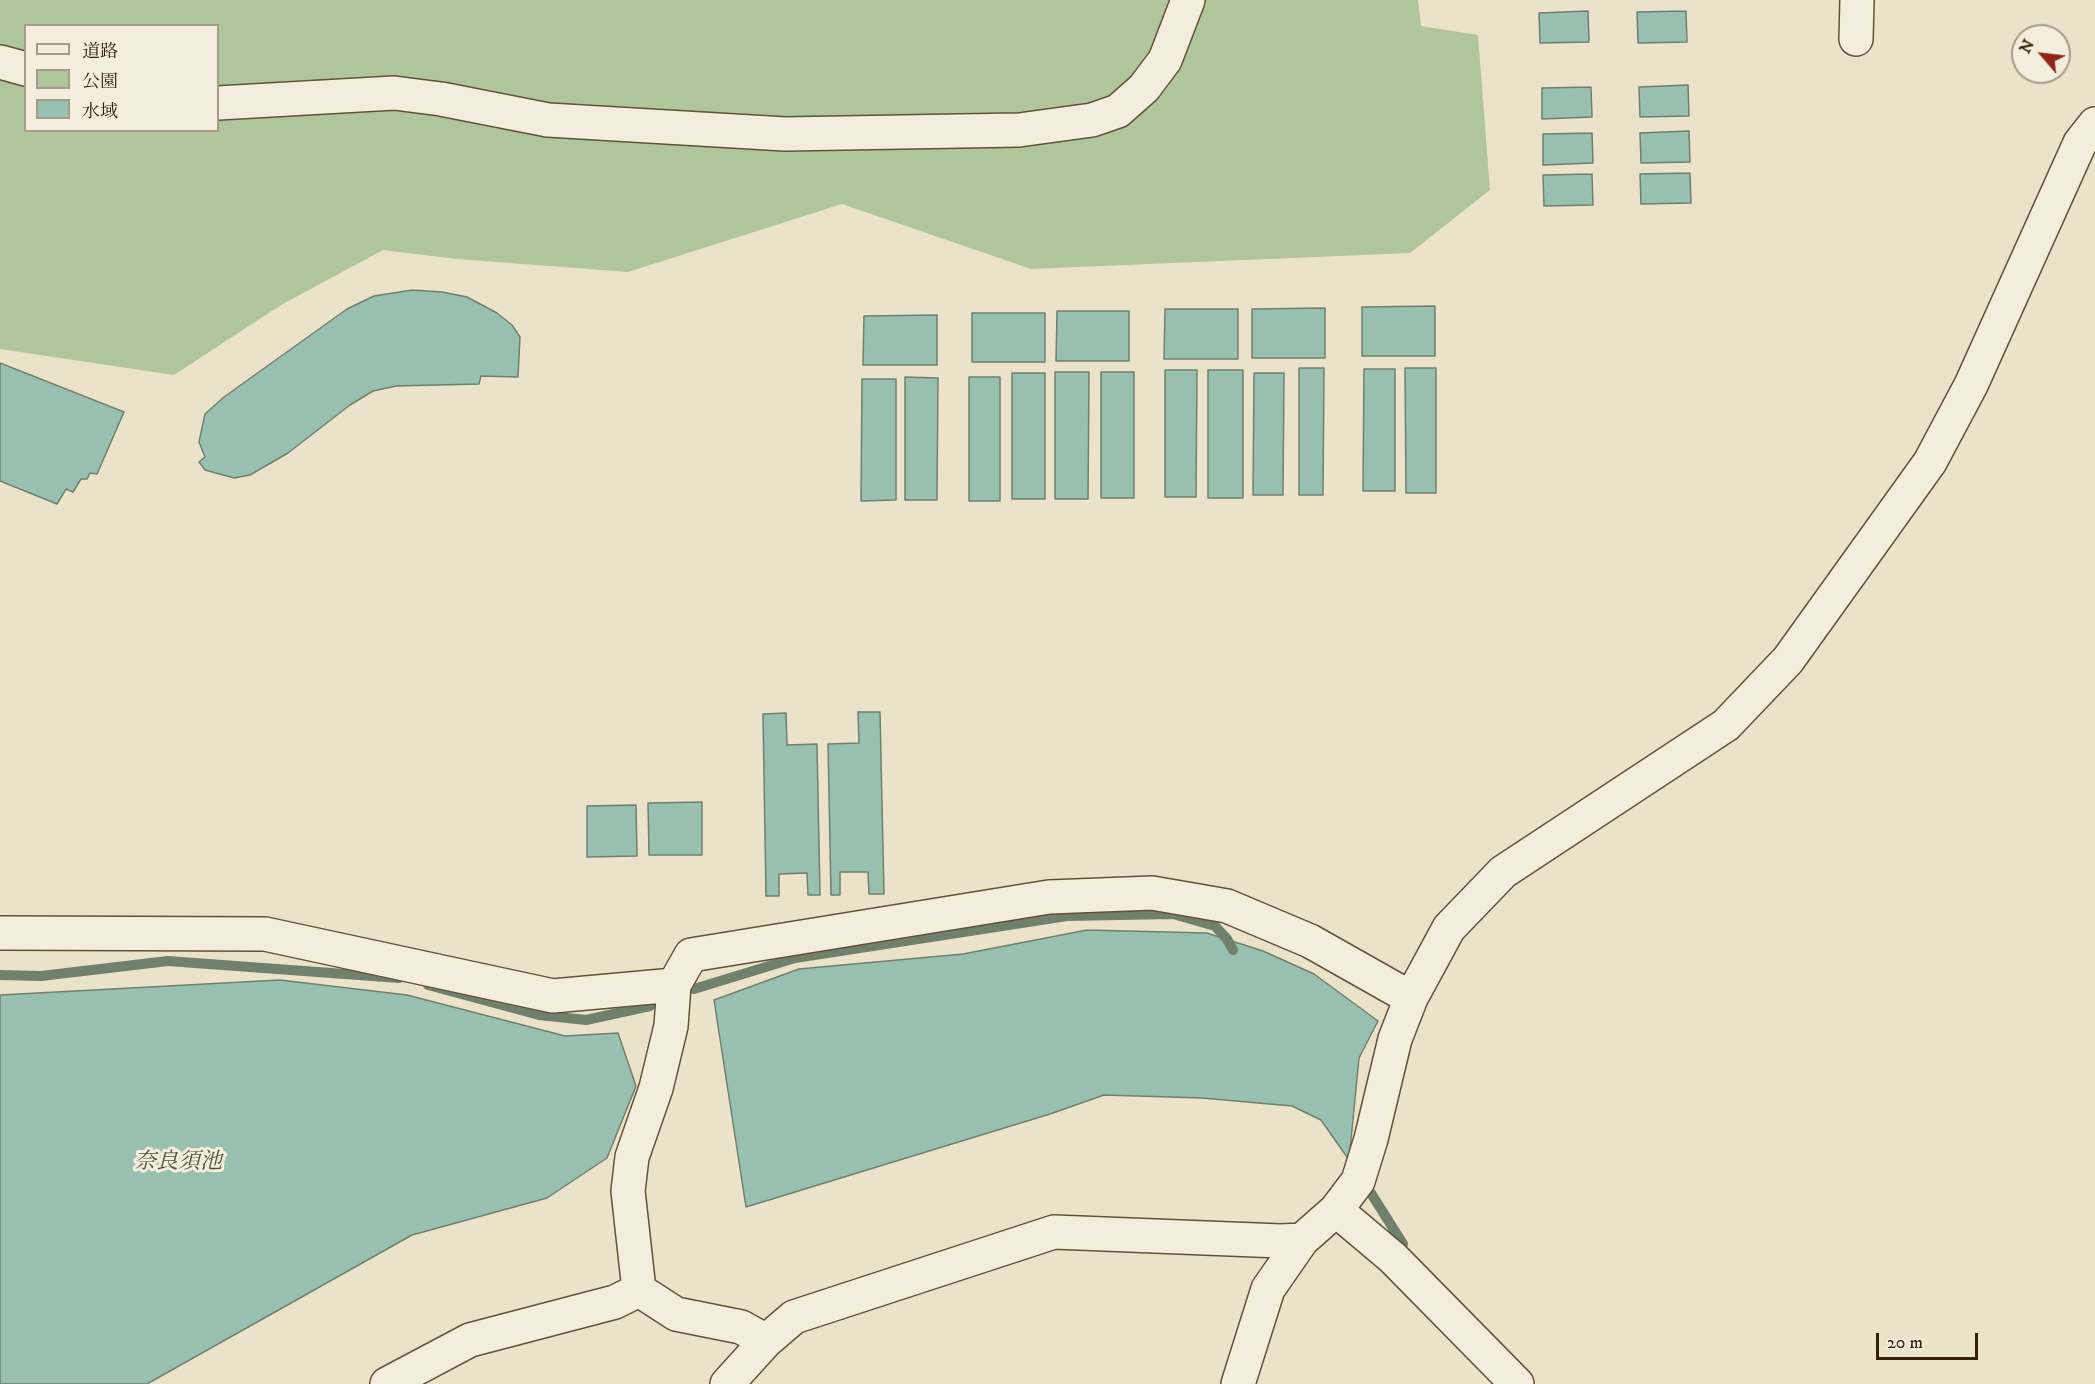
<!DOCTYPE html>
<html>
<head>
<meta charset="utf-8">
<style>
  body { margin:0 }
  #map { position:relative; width:2095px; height:1384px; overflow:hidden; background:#ebe3c9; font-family:"IM FELL DW Pica","Noto Serif JP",serif }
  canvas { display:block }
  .legend { position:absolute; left:24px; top:24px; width:195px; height:108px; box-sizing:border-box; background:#f2eddc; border:2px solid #a69b87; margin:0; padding:8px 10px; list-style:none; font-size:18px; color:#342107 }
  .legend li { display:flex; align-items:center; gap:12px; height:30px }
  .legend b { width:30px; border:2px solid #a69b87 }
  .north { position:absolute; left:2011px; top:24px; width:60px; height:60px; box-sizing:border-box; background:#f2eddc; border:2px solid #a69b87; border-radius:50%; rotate:298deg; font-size:16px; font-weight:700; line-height:24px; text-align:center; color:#342107 }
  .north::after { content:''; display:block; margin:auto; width:21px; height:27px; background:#8f2418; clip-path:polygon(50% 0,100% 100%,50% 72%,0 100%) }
  .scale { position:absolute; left:1876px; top:1333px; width:102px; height:27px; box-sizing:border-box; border:3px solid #342107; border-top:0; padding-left:8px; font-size:18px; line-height:21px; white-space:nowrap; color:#342107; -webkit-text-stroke:4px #f2eddc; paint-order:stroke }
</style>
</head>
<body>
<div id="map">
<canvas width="2095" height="1384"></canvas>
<ul class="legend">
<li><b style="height:8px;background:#f2eddc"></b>道路</li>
<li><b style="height:16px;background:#b0c59c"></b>公園</li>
<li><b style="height:16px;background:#99bfb0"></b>水域</li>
</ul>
<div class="north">N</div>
<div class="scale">20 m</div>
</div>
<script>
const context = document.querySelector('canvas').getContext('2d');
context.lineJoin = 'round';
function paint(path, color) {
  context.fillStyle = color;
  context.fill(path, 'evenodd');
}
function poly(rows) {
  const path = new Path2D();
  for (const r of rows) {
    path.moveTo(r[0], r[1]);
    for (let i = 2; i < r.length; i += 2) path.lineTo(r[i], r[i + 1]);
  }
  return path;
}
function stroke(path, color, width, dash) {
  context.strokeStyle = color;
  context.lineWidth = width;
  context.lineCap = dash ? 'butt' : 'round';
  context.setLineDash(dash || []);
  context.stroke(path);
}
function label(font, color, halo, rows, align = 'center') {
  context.font = font + ' "IM FELL DW Pica","Noto Serif JP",serif';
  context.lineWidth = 6;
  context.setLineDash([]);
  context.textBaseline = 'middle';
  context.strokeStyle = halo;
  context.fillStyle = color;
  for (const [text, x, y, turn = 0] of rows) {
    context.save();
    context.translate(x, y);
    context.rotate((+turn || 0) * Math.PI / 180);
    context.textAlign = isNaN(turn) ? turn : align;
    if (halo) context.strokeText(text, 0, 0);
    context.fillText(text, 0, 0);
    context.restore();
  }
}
paint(poly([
  [0,0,1418,0,1421,26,1478,35,1490,190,1410,253,1031,269,842,204,628,272,457,259,383,250,281,305,174,375,0,349],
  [26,26,218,26,218,130,26,130]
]), '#b0c59c');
const water = poly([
  [1588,11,1589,42,1540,43,1539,13,1588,11],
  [1686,11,1687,42,1638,43,1637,12,1686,11],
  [1688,85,1689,116,1640,117,1639,87,1688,85],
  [1591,87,1592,117,1542,119,1542,88,1591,87],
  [1689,131,1690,162,1641,163,1640,133,1689,131],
  [1592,133,1593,163,1543,165,1543,134,1592,133],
  [1690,173,1691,203,1641,204,1640,174,1690,173],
  [1592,174,1593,205,1544,206,1543,175,1592,174],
  [412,290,442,292,467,297,497,313,512,325,520,337,518,377,481,376,479,384,396,386,373,391,350,405,288,453,250,475,234,478,205,470,199,462,205,457,199,442,205,414,224,397,347,309,374,296,412,290],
  [1435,306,1435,356,1362,356,1362,307,1435,306],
  [1325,308,1325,358,1252,358,1252,309,1325,308],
  [1165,309,1238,309,1238,359,1164,359,1165,309],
  [1057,311,1129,311,1129,361,1056,361,1057,311],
  [972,313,1045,313,1045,362,972,362,972,313],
  [937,315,937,365,863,365,864,316,937,315],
  [0,363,124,412,97,474,90,473,87,479,81,479,73,492,66,489,57,504,0,481,0,363],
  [1299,368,1324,368,1323,495,1299,495,1299,368],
  [1405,368,1436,368,1436,493,1406,493,1405,368],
  [1364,369,1395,369,1395,491,1363,491,1364,369],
  [1165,370,1197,370,1196,497,1165,497,1165,370],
  [1208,370,1243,370,1243,498,1208,498,1208,370],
  [1055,372,1089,372,1088,499,1055,499,1055,372],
  [1101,372,1134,372,1134,498,1101,498,1101,372],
  [1012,373,1045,373,1045,499,1012,499,1012,373],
  [1254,373,1284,373,1283,495,1253,495,1254,373],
  [905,377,938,378,937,500,905,500,905,377],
  [969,377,1000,377,1000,501,969,501,969,377],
  [862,379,896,379,896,500,861,501,862,379],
  [858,712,880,712,884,894,869,894,868,872,840,872,840,895,831,895,828,744,859,743,858,712],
  [786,713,787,745,817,744,820,895,808,895,807,873,779,874,779,896,766,896,763,714,786,713],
  [702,802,702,855,649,855,648,803,702,802],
  [636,805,637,856,587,857,587,806,636,805],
  [1087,930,1207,933,1263,951,1314,974,1378,1021,1359,1058,1349,1160,1321,1120,1292,1106,1202,1098,1104,1095,1050,1114,746,1207,714,1000,799,969,963,954,1087,930],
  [280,980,407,995,565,1036,618,1033,636,1086,607,1158,547,1198,412,1235,147,1384,0,1384,0,995,280,980]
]);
paint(water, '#99bfb0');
stroke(water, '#71806c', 1.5);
stroke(poly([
  [0,975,41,976,168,961,399,978],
  [428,985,539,1015,586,1020,650,1006],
  [694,989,795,958,1067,916,1173,914,1215,926,1227,939,1233,950],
  [1369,1190,1403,1244]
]), '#71806c', 10);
const street = poly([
  [1856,39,1857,0],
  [0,62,26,69],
  [218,103,394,93,441,99,548,120,785,134,1019,130,1092,120,1118,111,1144,88,1165,60,1188,0],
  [0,933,265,934,553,996,674,985],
  [1336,1210,1393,1258,1517,1384],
  [766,1341,741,1327,676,1314,639,1290,628,1191,632,1157,656,1088,671,1026,674,985,691,955,1049,897,1152,893,1227,906,1310,941,1411,998,1449,928,1503,872,1726,725,1788,660,1930,462,1971,385,2080,143,2095,124],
  [387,1384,470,1340,615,1302,639,1290],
  [727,1384,766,1341,794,1317,1054,1232,1281,1241,1302,1240],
  [1238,1384,1268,1289,1302,1240,1336,1210,1358,1181,1371,1139,1395,1039,1411,998]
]);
stroke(street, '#625238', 36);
stroke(street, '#f2eddc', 33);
label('italic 22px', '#52503a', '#f2eddc', [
  ["奈良須池",178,1163]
]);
</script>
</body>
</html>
